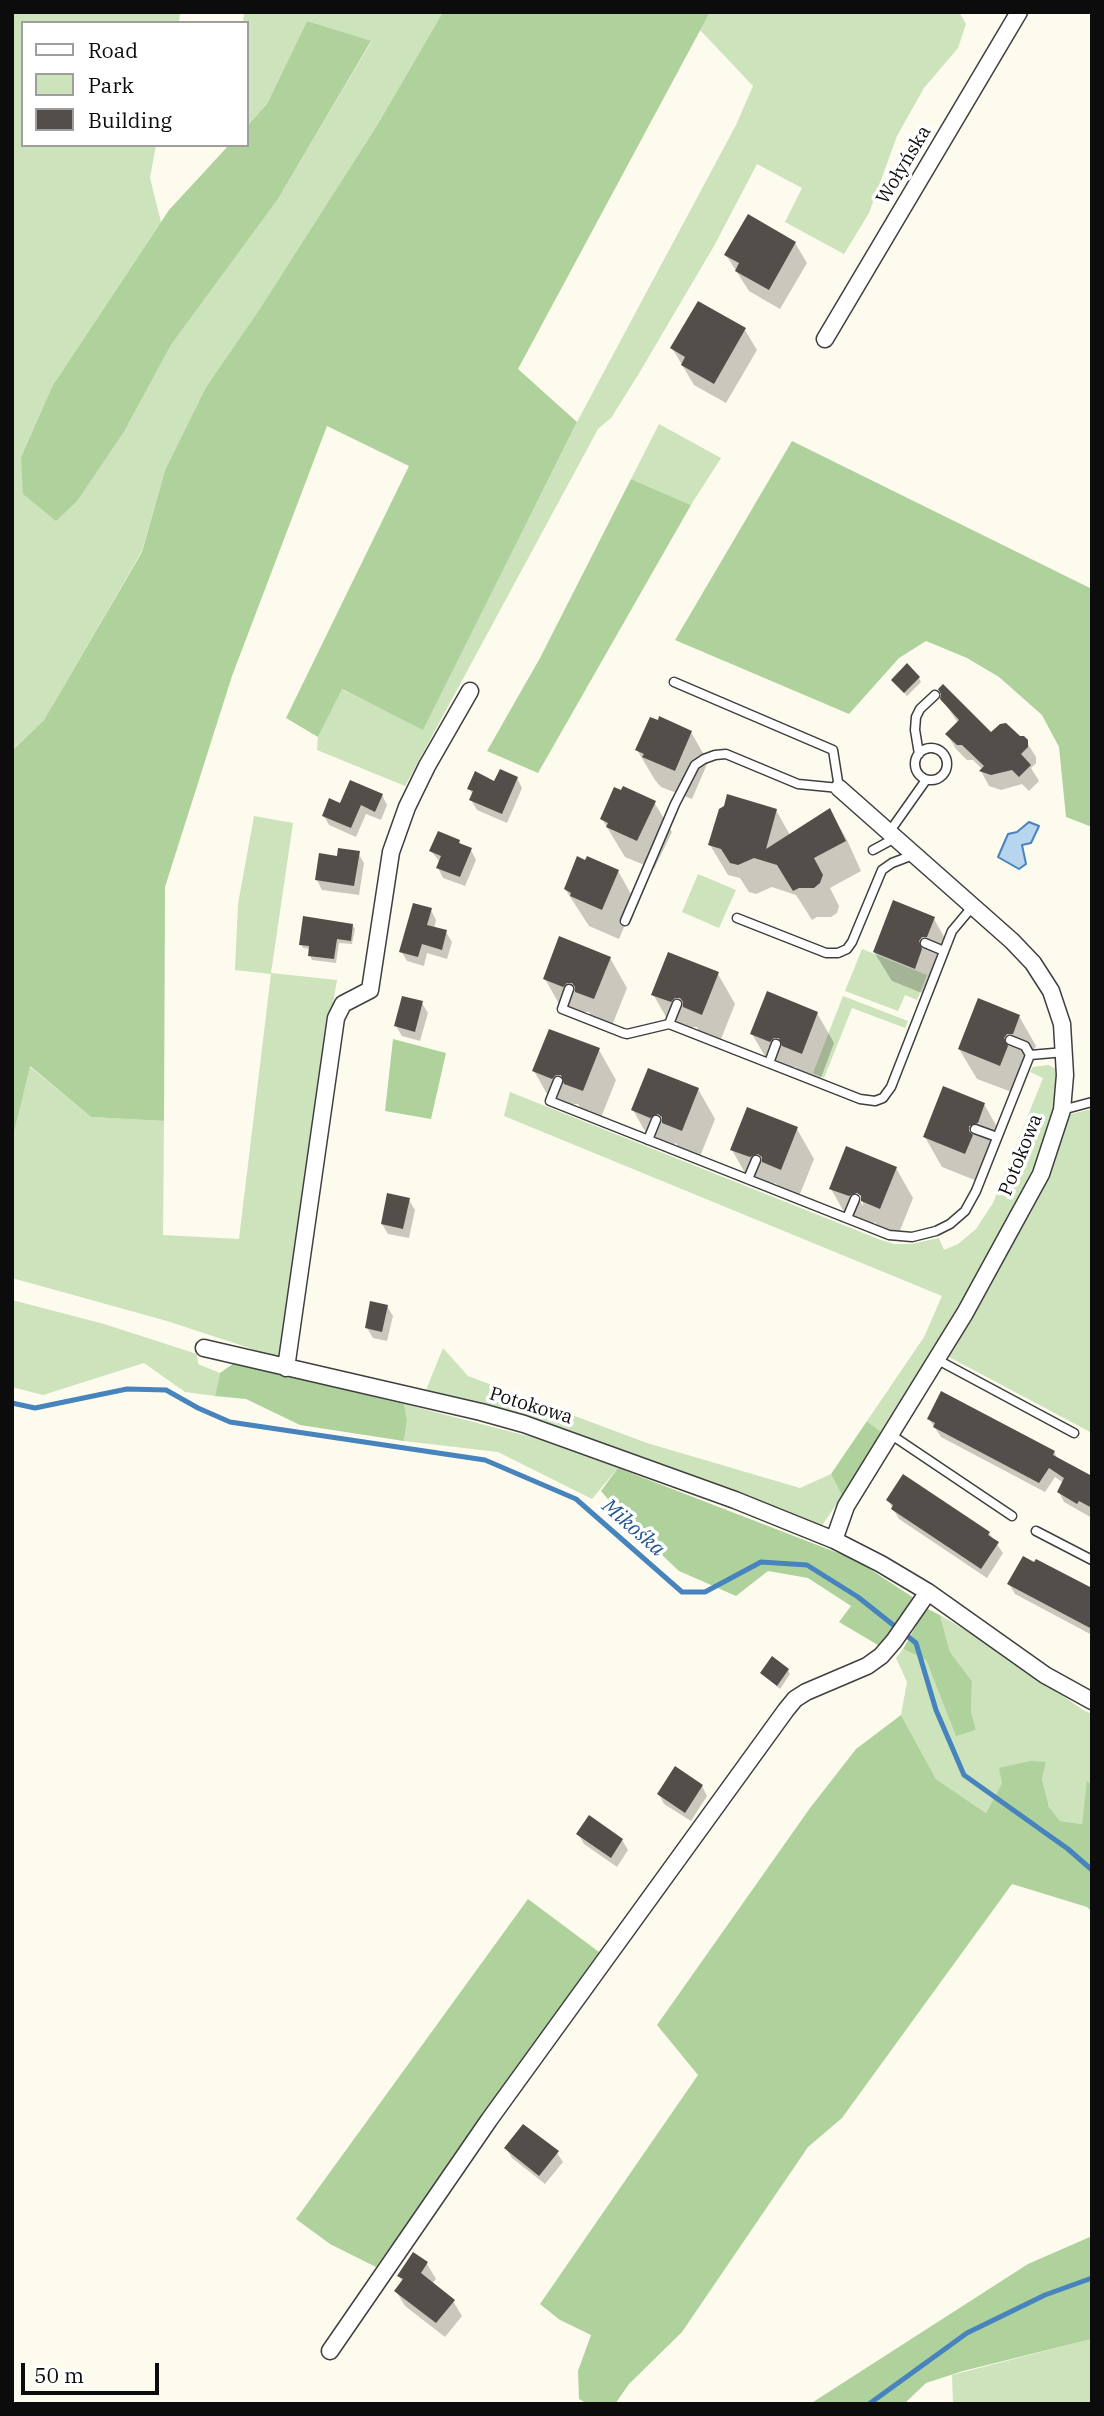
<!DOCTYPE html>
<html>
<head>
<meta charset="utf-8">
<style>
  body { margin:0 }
  #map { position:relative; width:1104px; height:2416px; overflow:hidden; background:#fdfbed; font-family:"IBM Plex Serif",serif }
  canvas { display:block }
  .frame { position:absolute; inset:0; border:14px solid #0c0c0c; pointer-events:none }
  .legend { position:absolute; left:21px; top:21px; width:228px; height:126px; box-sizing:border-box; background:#fff; border:2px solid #9e9e9e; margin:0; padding:9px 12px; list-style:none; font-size:21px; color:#0c0c0c }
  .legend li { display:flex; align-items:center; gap:14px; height:35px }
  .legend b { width:35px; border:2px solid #9e9e9e }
  .scale { position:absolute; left:21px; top:2363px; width:138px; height:32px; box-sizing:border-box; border:4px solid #0c0c0c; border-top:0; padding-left:9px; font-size:21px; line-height:24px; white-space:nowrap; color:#0c0c0c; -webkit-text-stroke:5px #fff; paint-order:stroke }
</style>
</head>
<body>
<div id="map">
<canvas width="1104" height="2416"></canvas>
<div class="frame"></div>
<ul class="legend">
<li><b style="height:9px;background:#fff"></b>Road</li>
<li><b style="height:19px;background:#cce3bb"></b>Park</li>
<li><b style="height:19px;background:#534e4a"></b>Building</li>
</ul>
<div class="scale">50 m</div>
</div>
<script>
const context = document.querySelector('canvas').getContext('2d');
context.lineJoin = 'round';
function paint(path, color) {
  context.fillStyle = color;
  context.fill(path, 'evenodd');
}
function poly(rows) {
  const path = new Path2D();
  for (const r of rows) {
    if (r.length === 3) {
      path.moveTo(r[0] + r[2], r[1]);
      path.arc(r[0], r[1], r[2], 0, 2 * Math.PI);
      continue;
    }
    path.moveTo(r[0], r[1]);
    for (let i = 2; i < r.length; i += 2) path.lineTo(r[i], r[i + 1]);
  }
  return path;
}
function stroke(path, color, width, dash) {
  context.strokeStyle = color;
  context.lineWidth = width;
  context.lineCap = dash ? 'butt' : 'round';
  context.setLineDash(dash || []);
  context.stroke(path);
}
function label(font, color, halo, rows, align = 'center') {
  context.font = font + ' "IBM Plex Serif",serif';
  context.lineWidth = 7;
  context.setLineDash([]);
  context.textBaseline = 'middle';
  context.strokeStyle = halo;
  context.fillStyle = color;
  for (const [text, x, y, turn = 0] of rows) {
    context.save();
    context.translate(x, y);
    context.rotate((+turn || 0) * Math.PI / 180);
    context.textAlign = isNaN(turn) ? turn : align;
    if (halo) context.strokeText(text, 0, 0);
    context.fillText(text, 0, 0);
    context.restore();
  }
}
paint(poly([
  [12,12,180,12,179,23,23,23,23,145,156,145,150,178,161,222,53,385,125,430,171,345,278,199,371,42,307,21,267,104,247,126,247,23,243,23,244,12,443,12,376,127,257,313,206,387,165,470,142,551,44,720,12,751],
  [710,12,959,12,966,24,958,48,924,88,897,136,869,213,844,254,785,222,802,188,757,164,714,246,638,375,611,418,598,429,405,786,317,750,318,737,341,689,423,729,577,422,736,125,753,86,700,30],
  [659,424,721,458,691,505,631,479],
  [254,816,293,823,271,973,337,980,312,1129,280,1358,167,1321,12,1278,12,1140,29,1066,91,1117,164,1121,163,1235,239,1239,271,974,235,970,238,904],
  [698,874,736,890,719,928,682,912],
  [862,949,927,975,917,1000,905,995,898,1011,845,991],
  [843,996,908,1021,905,1028,852,1008,824,1078,813,1073],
  [1048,1065,1059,1070,1053,1117,1039,1157,972,1284,882,1433,867,1421,924,1337,942,1296,504,1116,510,1092,881,1240,894,1244,912,1244,939,1238,944,1250,958,1244,976,1229,993,1203,1043,1078,1030,1072,1033,1067],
  [1092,1109,1092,1433,949,1357,950,1350,1031,1212,1054,1159,1067,1115],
  [12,1300,104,1324,197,1354,198,1364,220,1373,215,1396,185,1392,144,1363,43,1395,12,1387],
  [443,1348,468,1376,647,1443,800,1488,831,1474,842,1496,821,1527,602,1443,470,1401,426,1390],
  [404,1404,531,1437,618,1468,592,1499,498,1452,404,1441,407,1420],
  [940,1615,997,1649,1083,1710,1092,1714,1092,1785,1088,1782,1082,1824,1060,1821,1049,1807,1042,1779,1046,1762,1002,1783,986,1813,936,1779,901,1715,907,1682,896,1658,903,1649,926,1660,956,1735,976,1730,971,1711,972,1681,950,1652],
  [1092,2339,1092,2404,953,2404,952,2375]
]), '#cce3bb');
paint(poly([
  [443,12,710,12,518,369,577,422,423,730,342,689,318,737,286,718,409,466,327,426,232,676,165,887,164,1121,91,1117,30,1066,12,1140,12,751,44,720,142,552,165,470,206,387,257,313,376,127],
  [307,21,371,41,278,199,171,345,125,430,77,501,56,521,23,494,21,458,53,385,169,210,229,145,247,145,247,126,267,104],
  [792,441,1092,589,1092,827,1066,817,1059,747,1042,715,999,677,967,658,926,641,899,658,849,714,675,640],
  [631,479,691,505,538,773,487,751,540,658],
  [393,1039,446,1053,431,1119,385,1111],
  [234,1363,404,1404,407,1420,404,1441,300,1425,246,1399,215,1396,220,1373],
  [867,1421,882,1433,842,1496,831,1474],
  [618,1468,856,1560,914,1598,883,1648,839,1622,851,1606,808,1578,768,1571,736,1596,679,1571,629,1524,601,1491],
  [926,1608,940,1615,950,1652,972,1681,971,1711,976,1730,956,1736,926,1660,903,1649],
  [901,1715,936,1779,986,1813,1002,1783,999,1768,1030,1761,1046,1762,1042,1779,1049,1807,1060,1821,1082,1824,1087,1781,1092,1785,1092,1912,1087,1907,1012,1884,842,2118,808,2147,682,2332,629,2384,615,2404,588,2404,579,2399,578,2371,591,2335,560,2320,540,2304,698,2075,657,2025,810,1808,856,1749],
  [528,1899,599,1952,376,2267,330,2244,296,2219],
  [1092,2236,1092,2339,963,2371,926,2383,904,2404,810,2404,1028,2264]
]), '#afd29c');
const water = poly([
  [1029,822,1039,826,1031,843,1022,845,1026,864,1019,869,998,857,1008,834,1017,832,1029,822]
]);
paint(water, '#b7d5ee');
stroke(water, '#4783bd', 2);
paint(poly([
  [795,243,807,263,780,309,749,291,726,255],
  [745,330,757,350,726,403,694,385,672,348],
  [919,678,921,682,907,696,896,684],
  [942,699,991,734,1026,741,1036,757,1036,763,1031,768,1039,781,1029,791,1022,784,1001,790,989,786,981,771,982,769,973,760,967,760,956,749,947,734,958,723],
  [691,732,708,762,692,799,661,787,655,780,637,750],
  [517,778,522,788,507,823,477,810,471,800,473,795,469,789],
  [382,795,387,805,381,820,366,814,356,837,329,825,324,816,341,805],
  [654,802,672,832,654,869,625,857,602,819],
  [776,810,790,835,830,810,847,840,861,871,830,888,839,906,837,913,831,917,817,917,812,920,796,895,772,887,756,894,749,892,740,878,728,875,710,845],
  [459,841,462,847,471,850,476,860,465,886,443,878,438,868,440,862,431,851],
  [358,853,364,863,359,895,322,890,317,880,339,858],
  [586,862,618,871,635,901,619,939,589,926,565,889],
  [431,910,436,920,434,929,446,932,452,942,447,959,427,953,424,966,407,961,401,951],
  [934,919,951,949,944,966,939,967,935,972,939,980,932,997,892,981,874,952],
  [352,925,355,929,352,944,339,943,336,963,312,960,310,955,310,949,303,948,301,944],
  [610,958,627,988,611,1028,594,1021,589,1012,584,1012,580,1016,562,1009,545,979],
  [718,974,735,1004,719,1044,702,1037,697,1027,693,1027,688,1031,670,1024,653,994],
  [422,1003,428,1013,420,1041,402,1036,396,1026],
  [817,1013,834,1043,819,1083,801,1076,796,1067,792,1067,787,1071,769,1063,752,1034],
  [1019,1016,1036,1046,1029,1063,1024,1064,1020,1069,1024,1077,1017,1094,977,1079,959,1049],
  [599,1050,616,1080,600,1120,583,1113,578,1104,574,1104,569,1108,551,1101,534,1071],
  [698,1089,715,1119,699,1159,681,1152,676,1143,668,1147,650,1140,633,1110],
  [984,1104,1001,1134,994,1153,985,1156,982,1183,942,1167,925,1137],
  [797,1129,814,1159,798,1199,781,1192,776,1183,768,1187,749,1180,732,1150],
  [896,1168,913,1198,897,1238,880,1231,875,1222,867,1226,848,1219,831,1189],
  [855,1185,863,1199,863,1206,852,1187],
  [409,1200,415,1210,409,1238,388,1234,382,1224],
  [387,1306,393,1316,387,1341,373,1338,367,1328],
  [929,1419,1054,1452,1058,1459,1092,1477,1092,1518,1064,1502,1059,1492,1064,1483,1055,1477,1045,1492,941,1437],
  [888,1500,989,1533,1003,1553,987,1578,899,1519],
  [1009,1584,1092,1590,1092,1635,1015,1594],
  [788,1670,790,1674,780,1689,762,1673],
  [702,1786,707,1796,691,1821,664,1804,659,1794],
  [578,1834,622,1840,628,1850,617,1867,584,1844],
  [506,2148,557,2153,563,2162,545,2184,512,2158],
  [414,2255,427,2264,436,2279,432,2284,453,2301,462,2316,445,2337,405,2306,396,2291,403,2282,399,2276]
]), '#0003');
stroke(poly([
  [12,1403,35,1408,127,1389,166,1390,198,1408,230,1422,485,1460,576,1499,682,1592,705,1592,761,1562,807,1565,858,1597,916,1643,936,1710,964,1775,1068,1849,1092,1870],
  [869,2404,967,2333,1045,2295,1092,2278]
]), '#4783bd', 5);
paint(poly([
  [748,214,796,242,769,290,735,271,739,263,724,255],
  [698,301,746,328,714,384,681,365,685,357,670,348],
  [907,663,920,677,904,693,891,680],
  [943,684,991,732,1000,724,1006,723,1020,736,1024,736,1028,740,1028,747,1021,754,1031,765,1019,777,1012,770,991,775,979,771,984,766,962,745,957,745,945,734,959,720,940,699,941,694,938,689],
  [659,716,692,731,675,771,642,757,644,754,635,750,650,717,658,720],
  [500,769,518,777,502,814,469,800,473,791,467,789,475,771,494,781],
  [350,780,383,794,375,812,361,805,351,828,322,816,329,798,340,803],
  [623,786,656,801,637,841,606,827,608,823,600,819,614,787,621,790],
  [727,794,777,809,766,849,830,808,846,841,814,858,823,875,820,883,814,888,799,888,793,891,777,865,754,858,738,865,730,863,721,849,708,845,719,809,724,806],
  [438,831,460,840,459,843,472,848,460,877,436,868,441,856,429,851],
  [338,848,360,851,354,886,315,880,319,853,337,856],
  [577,856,585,860,587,856,619,870,602,910,570,896,571,893,564,889],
  [893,900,935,917,927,937,922,937,919,941,922,949,915,969,873,952],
  [413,903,432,908,427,925,447,930,442,950,422,944,418,957,399,952],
  [303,916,353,924,351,941,337,939,334,959,308,956,309,946,299,945],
  [559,936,611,957,594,999,575,992,575,987,572,983,567,983,563,987,543,979],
  [668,952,719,972,702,1015,683,1007,683,1002,680,998,675,998,671,1002,651,995],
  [767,991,818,1012,802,1054,782,1046,779,1038,774,1038,770,1042,750,1034],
  [402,996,423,1001,415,1032,394,1026],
  [978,998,1020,1015,1013,1034,1007,1034,1004,1038,1008,1046,1000,1066,958,1049],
  [549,1029,600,1048,583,1091,564,1084,561,1075,556,1075,552,1079,532,1071],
  [648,1068,699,1088,682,1131,662,1123,662,1117,658,1114,650,1118,631,1110],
  [943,1086,985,1103,978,1123,969,1126,969,1131,973,1135,965,1154,923,1137],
  [747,1107,798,1127,781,1170,762,1162,762,1157,758,1154,750,1157,730,1150],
  [846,1146,897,1167,880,1209,861,1201,861,1196,857,1193,849,1196,829,1189],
  [387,1193,410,1198,403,1229,381,1224],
  [370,1301,388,1305,382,1332,365,1328],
  [941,1391,1055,1451,1053,1455,1092,1476,1092,1508,1079,1501,1077,1504,1057,1492,1064,1478,1049,1468,1039,1483,933,1427,935,1423,927,1419],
  [903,1474,990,1532,988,1535,999,1542,981,1569,891,1509,893,1505,886,1500],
  [1023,1556,1034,1562,1036,1559,1092,1588,1092,1629,1007,1584],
  [772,1656,789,1669,777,1686,760,1673],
  [675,1766,703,1785,685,1813,657,1794],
  [589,1815,623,1839,611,1858,576,1834],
  [523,2124,559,2151,539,2176,504,2148],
  [413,2252,428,2262,421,2273,455,2300,436,2323,394,2291,403,2279,397,2276]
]), '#534e4a');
const service = poly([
  [931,764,16],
  [919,754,915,730,916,717,920,709,935,695],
  [890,831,926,780],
  [873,850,897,837],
  [737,918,826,953,838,953,847,949,852,942,882,870,892,863,913,855],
  [625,921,675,804,695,765,704,759,715,755,726,754,798,784,839,788,833,750,674,682],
  [925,943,944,951],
  [569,989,562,1009,623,1033,627,1034,669,1024,860,1099,875,1101,883,1098,891,1087,952,931,973,906],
  [669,1024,677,1004],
  [1010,1040,1025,1046,1030,1055],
  [769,1063,776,1044],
  [558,1081,550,1101,889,1235,912,1237,936,1231,950,1224,965,1211,976,1191,1030,1055,1065,1052],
  [1062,1110,1092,1102],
  [975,1129,997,1137],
  [648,1140,656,1120],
  [748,1179,756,1160],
  [847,1218,855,1199],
  [936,1359,1074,1433],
  [890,1434,1012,1516],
  [1036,1531,1092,1560]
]);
const minor = poly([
  [825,339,1019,12],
  [204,1348,481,1412,524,1424,735,1500,834,1540,881,1564,928,1592,1045,1675,1092,1701],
  [286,1368,336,1018,343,1004,370,990,391,852,407,807,427,766,470,691],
  [834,1540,846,1506,965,1313,1041,1174,1062,1110,1065,1075,1062,1024,1051,991,1033,963,1012,941,839,788],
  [330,2351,489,2120,786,1710,795,1699,806,1692,867,1666,881,1656,894,1641,928,1592]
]);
stroke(service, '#3f3f3f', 11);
stroke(minor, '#3f3f3f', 19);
stroke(service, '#fff', 8);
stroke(minor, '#fff', 16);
label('19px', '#0c0c0c', '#fff', [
  ["Wołyńska",904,165,-59],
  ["Potokowa",1021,1155,-68],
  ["Potokowa",531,1406,17]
]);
label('italic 21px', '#24568e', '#fff', [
  ["Mikośka",633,1528,41]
]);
</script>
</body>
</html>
